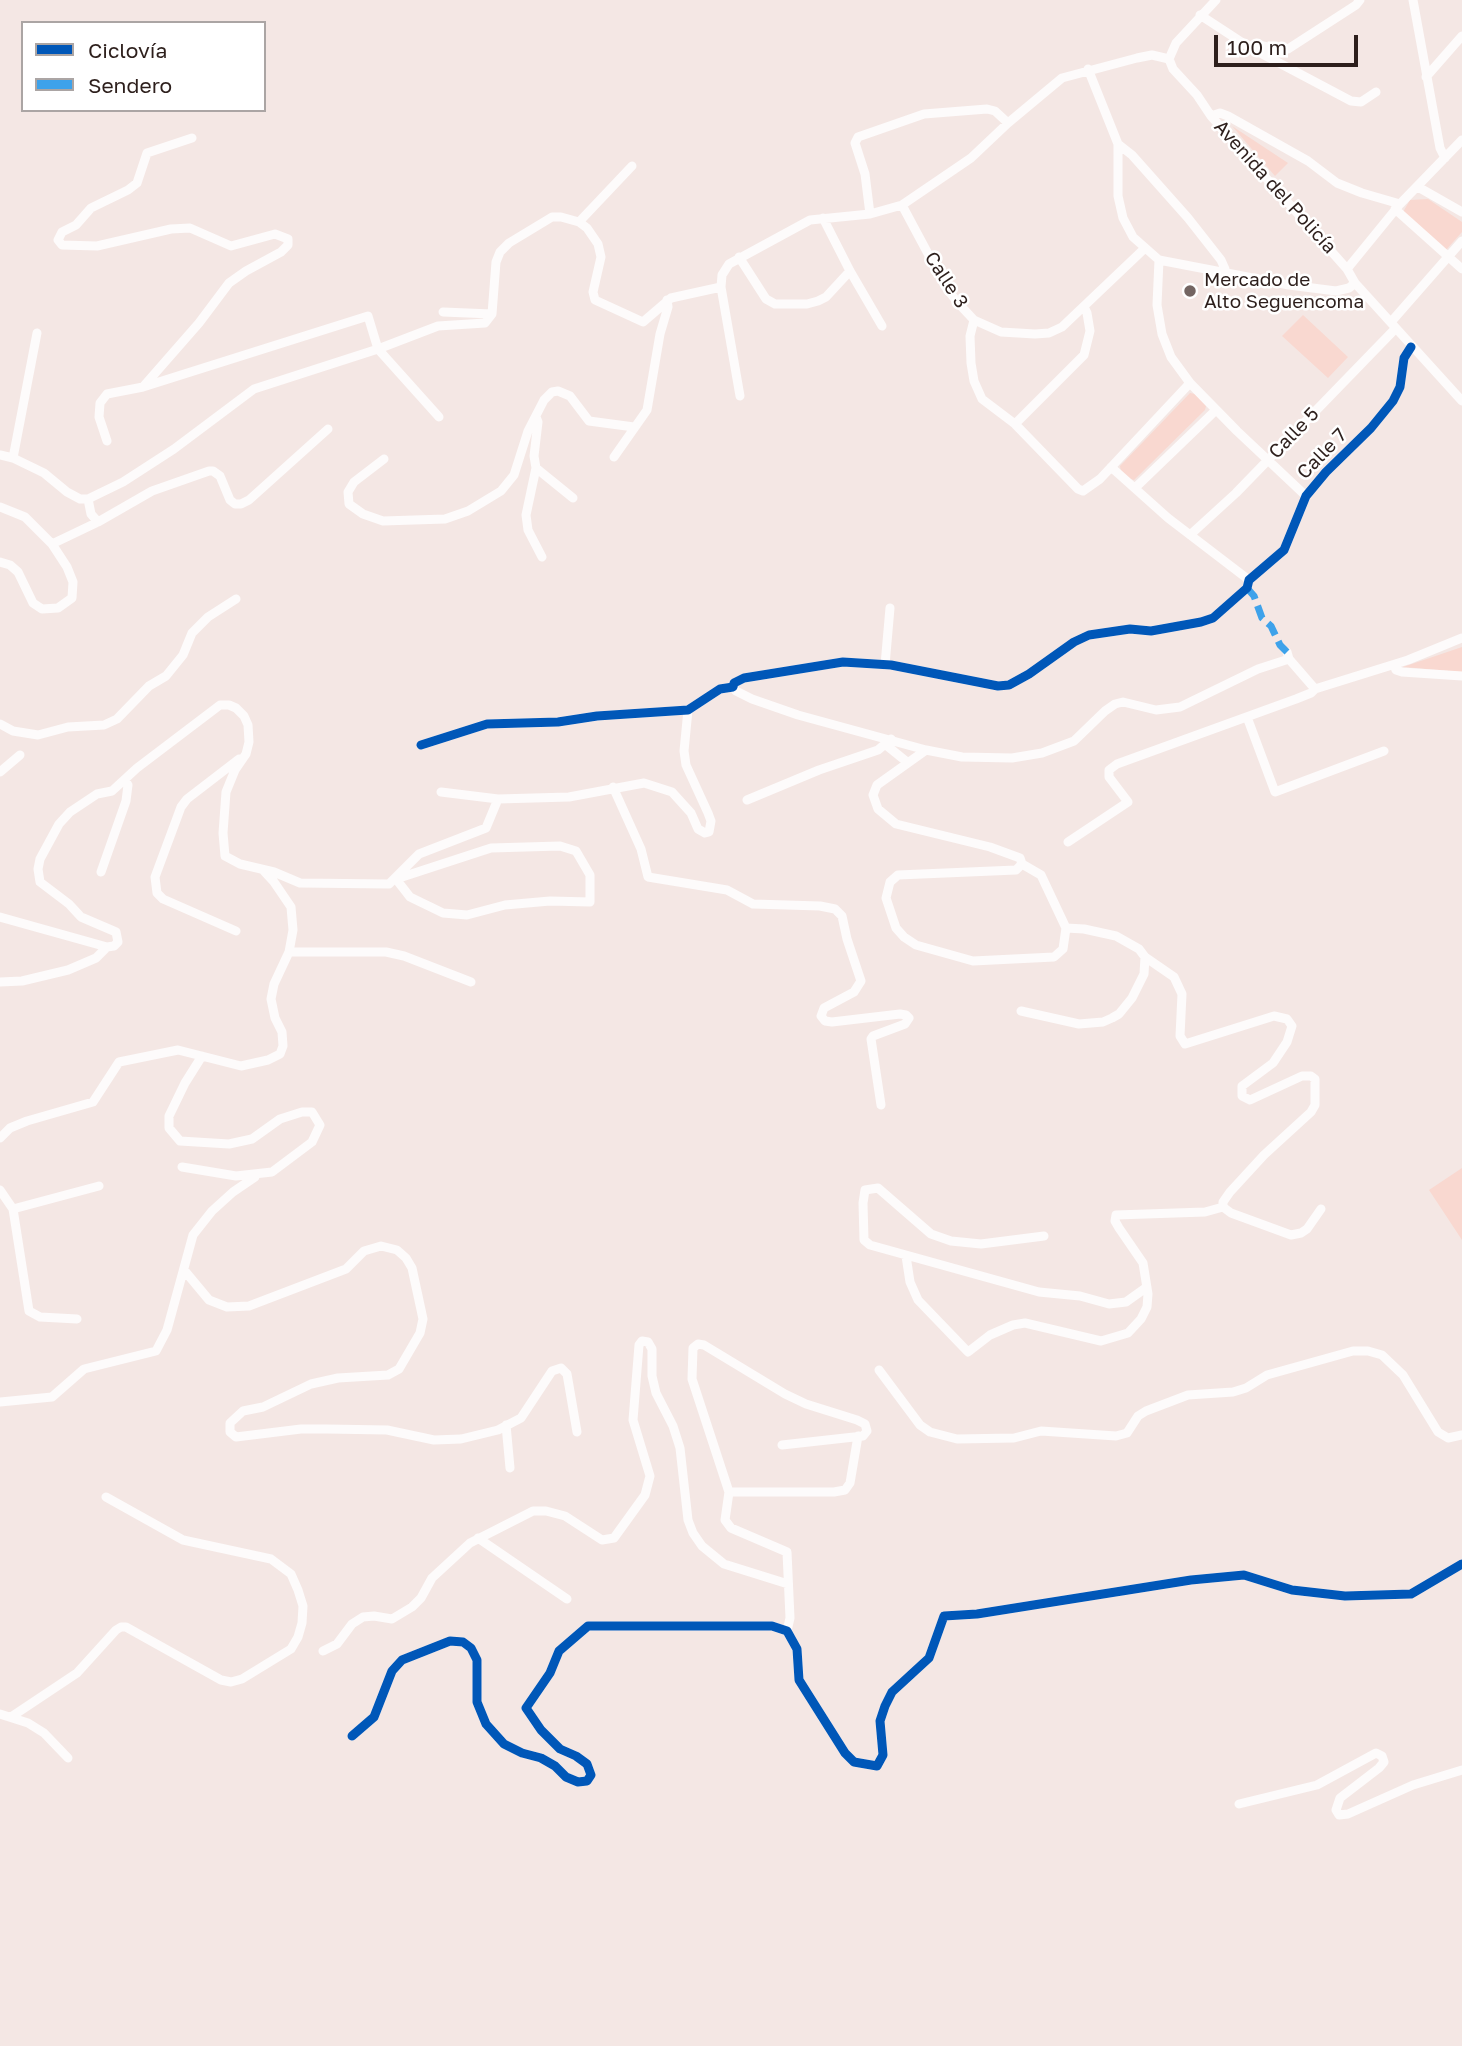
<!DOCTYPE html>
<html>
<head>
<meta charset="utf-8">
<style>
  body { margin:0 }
  #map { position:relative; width:1462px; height:2046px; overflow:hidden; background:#f4e7e4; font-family:"Golos Text",sans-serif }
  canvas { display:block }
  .legend { position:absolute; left:21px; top:21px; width:245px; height:91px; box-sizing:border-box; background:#fff; border:2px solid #aba5a4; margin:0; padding:9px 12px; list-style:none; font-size:21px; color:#2d1f1c }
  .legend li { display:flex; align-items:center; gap:14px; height:35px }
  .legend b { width:35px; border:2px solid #aba5a4 }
  .scale { position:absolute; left:1214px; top:35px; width:144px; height:32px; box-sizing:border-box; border:4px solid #2d1f1c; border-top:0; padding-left:9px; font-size:21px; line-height:24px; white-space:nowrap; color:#2d1f1c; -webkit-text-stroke:5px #fff; paint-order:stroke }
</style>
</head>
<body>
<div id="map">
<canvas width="1462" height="2046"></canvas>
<ul class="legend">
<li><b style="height:9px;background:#0057b8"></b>Ciclovía</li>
<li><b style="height:9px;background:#3ea2ea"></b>Sendero</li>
</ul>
<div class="scale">100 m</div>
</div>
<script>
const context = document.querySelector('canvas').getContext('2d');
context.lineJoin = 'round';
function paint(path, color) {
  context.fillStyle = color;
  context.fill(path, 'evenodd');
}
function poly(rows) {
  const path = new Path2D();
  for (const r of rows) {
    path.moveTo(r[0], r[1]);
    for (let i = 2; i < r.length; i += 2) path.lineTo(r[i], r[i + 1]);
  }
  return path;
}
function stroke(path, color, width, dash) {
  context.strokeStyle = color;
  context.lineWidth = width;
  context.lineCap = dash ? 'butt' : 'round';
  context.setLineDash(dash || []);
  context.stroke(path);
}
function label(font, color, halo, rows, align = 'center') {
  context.font = font + ' "Golos Text",sans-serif';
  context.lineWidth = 5;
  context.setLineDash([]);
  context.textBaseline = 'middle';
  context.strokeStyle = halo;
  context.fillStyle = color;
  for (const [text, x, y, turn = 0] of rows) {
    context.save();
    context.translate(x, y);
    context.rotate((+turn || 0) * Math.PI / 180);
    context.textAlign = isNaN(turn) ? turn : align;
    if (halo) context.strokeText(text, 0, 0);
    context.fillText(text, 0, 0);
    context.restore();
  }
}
paint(poly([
  [1232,126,1288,163,1275,176],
  [1428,199,1462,222,1462,232,1446,250,1403,212,1410,200],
  [1303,315,1348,357,1328,378,1282,336],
  [1190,393,1195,394,1206,406,1205,410,1134,480,1130,479,1121,472,1120,466],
  [1462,647,1462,672,1403,667],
  [1462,1168,1462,1240,1429,1190]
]), '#f9d8d0');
stroke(poly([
  [1216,0,1176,43,1169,59,1173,69,1197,95,1211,116,1347,269,1355,283,1462,401],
  [1413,0,1440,148,1445,158],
  [1200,15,1249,47,1351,101,1361,102,1376,92],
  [1251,46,1256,44,1280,50,1288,49,1356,5,1360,0],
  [1088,69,1118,144,1132,155,1188,218,1221,260,1225,269,1223,273],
  [1426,77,1462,36],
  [1211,116,1220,113,1228,116,1308,161,1337,183,1362,193,1400,204],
  [192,138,147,153,137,183,128,190,91,208,76,225,62,232,58,240,62,245,97,246,171,229,190,228,231,246,275,234,288,239,288,245,281,252,246,271,229,283,199,323,143,387,368,316,378,349,439,417],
  [1118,144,1118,196,1123,218,1133,237,1159,260,1289,285,1336,291,1349,288,1355,283],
  [1418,187,1462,212],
  [902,205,947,289,959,304,974,320,1001,332,1035,334,1049,333,1062,327,1144,249],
  [1395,209,1462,269],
  [870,214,865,174,855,143,858,137,924,114,987,109,995,111,1008,123],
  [823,218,850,271,882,326],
  [579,222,632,166],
  [739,257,766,299,775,304,807,304,818,301,826,297,850,271],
  [1159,260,1157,305,1162,334,1171,357,1190,383,1237,431,1306,496],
  [1347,269,1400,204,1462,140],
  [443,312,492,314],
  [974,320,970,336,971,363,974,381,982,399,1015,424,1078,489,1083,491,1100,479,1190,383],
  [1391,322,1462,241],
  [740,396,721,287,722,275,729,264,810,220,870,214,902,205,971,158,1008,123,1062,78,1137,58,1152,55,1169,59],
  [536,417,538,422,534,456,536,468,573,498],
  [1015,424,1084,355,1090,331,1087,313,1084,307],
  [107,441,99,417,100,403,107,394,143,387],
  [0,455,13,458,44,473,67,492,80,499,88,499,123,482,174,449,254,389,378,349,438,326,485,323,492,314,496,262,500,252,509,243,552,217,561,217,579,222,587,228,598,244,601,257,593,292,595,300,643,322,671,298,721,287],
  [614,457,647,410,660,334,668,307,667,300],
  [13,458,37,333],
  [384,459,354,482,348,492,349,504,363,514,383,521,445,519,468,511,501,491,514,475,528,431,544,400,552,392,558,391,570,396,589,421,634,427],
  [1111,467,1168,518,1249,580],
  [536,468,526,515,528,530,542,557],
  [1136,487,1216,410],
  [88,499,91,514,98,522],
  [0,507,25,517,52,544,98,522,152,491,209,471,213,471,220,476,230,500,235,504,241,504,249,500,328,429],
  [1190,535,1236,493,1395,329],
  [0,562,10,565,18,572,33,603,42,609,58,608,72,598,73,582,67,567,52,544],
  [1287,652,1289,659,1315,689],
  [885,665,890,608],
  [1394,665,1396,670,1402,672,1462,676],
  [733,687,736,691,752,699,798,715,926,750,962,757,1012,758,1042,753,1074,741,1105,711,1115,704,1123,702,1156,710,1180,707,1258,669,1289,659],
  [1247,717,1275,792,1384,751],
  [0,724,13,731,38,735,68,727,104,725,117,719,149,686,166,676,183,655,192,633,208,617,236,599],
  [421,745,487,724,558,722,597,716,688,710,720,689,733,687,734,683,744,678,843,662,891,665,998,686,1009,685,1029,674,1074,642,1089,635,1130,629,1151,631,1201,622,1213,618,1247,588,1249,580,1284,550,1306,496,1326,472,1371,428,1393,401,1400,387,1404,358,1411,347],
  [886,745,907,762],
  [926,750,877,785,873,795,878,809,896,824,990,847,1020,858,1022,864,1016,870,898,875,890,882,886,898,896,928,904,937,916,945,973,961,1054,957,1063,949,1066,928,1041,875,1022,864],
  [0,772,20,755],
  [613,787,641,849,648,877,727,890,753,904,820,906,835,909,842,916,847,939,861,981,854,992,824,1008,821,1016,825,1021,832,1022,900,1014,906,1015,909,1018,905,1024,873,1036,871,1039,881,1105],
  [441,792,498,799,569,797,644,783,672,792,691,813,698,829,705,833,709,832,711,821,708,813,686,765,684,751,688,710],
  [747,800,819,770,878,750,891,739],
  [1068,842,1128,802,1109,777,1109,770,1117,764,1296,699,1311,693,1315,689,1408,660,1462,638],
  [560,846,576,851,590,875,590,902,550,901,505,905,467,915,443,913,410,897,396,879,491,848,560,846],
  [101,872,126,801,128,785,125,780],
  [0,917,107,947,114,946,118,942,116,932,81,917,69,904,40,882,38,869,40,859,59,824,70,812,97,794,112,791,137,768,220,705,229,705,236,708,244,716,248,725,249,742,246,754,235,770,226,792,223,833,225,856,240,864,274,872,300,883,389,884,419,854,486,828,498,799],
  [1066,928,1084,929,1116,936,1139,949,1145,957,1174,977,1182,994,1180,1036,1185,1044,1274,1016,1287,1019,1292,1026,1287,1042,1273,1063,1242,1086,1242,1096,1250,1100,1302,1076,1311,1076,1315,1079,1315,1105,1311,1112,1264,1155,1230,1192,1223,1202,1223,1207,1231,1213,1291,1235,1301,1233,1307,1229,1321,1209],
  [236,931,163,899,157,893,155,877,181,807,187,799,239,759],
  [289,952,386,952,404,956,471,982],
  [0,982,22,981,68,970,96,958,107,947],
  [1021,1011,1079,1024,1103,1022,1112,1018,1119,1014,1132,998,1144,974,1145,957],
  [0,1138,10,1128,27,1121,93,1102,119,1062,178,1050,241,1066,268,1060,280,1054,283,1046,282,1032,275,1018,271,999,274,984,289,952,293,930,291,907,274,882,263,870],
  [182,1167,236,1176,272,1172,312,1142,320,1125,312,1112,302,1112,280,1119,252,1139,229,1144,180,1141,169,1128,169,1116,185,1083,202,1056],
  [0,1190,13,1209,29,1311,40,1317,77,1319],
  [13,1209,99,1186],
  [1044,1236,981,1244,951,1241,931,1234,878,1188,865,1190,863,1203,864,1240,870,1245,1039,1292,1080,1296,1109,1304,1126,1302,1147,1287],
  [906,1256,910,1282,918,1300,968,1352,990,1335,1013,1325,1025,1323,1101,1341,1128,1333,1141,1319,1147,1307,1148,1294,1143,1263,1119,1228,1115,1221,1116,1215,1205,1212,1223,1207],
  [184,1270,209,1300,227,1307,249,1306,346,1269,364,1251,381,1246,397,1250,406,1258,412,1268,423,1319,420,1333,399,1369,388,1375,338,1378,311,1384,263,1407,243,1411,230,1423,230,1432,236,1437,301,1429,327,1429,387,1430,434,1440,461,1439,498,1430,521,1418,552,1371,561,1368,567,1374,577,1432],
  [879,1370,920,1425,930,1432,957,1439,1014,1438,1041,1431,1116,1436,1127,1433,1138,1416,1146,1411,1188,1395,1233,1392,1246,1388,1267,1375,1353,1351,1368,1351,1382,1355,1403,1375,1438,1432,1448,1438,1462,1435],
  [0,1402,52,1397,84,1369,156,1351,167,1330,193,1235,212,1211,233,1192,255,1177],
  [506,1425,510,1468],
  [782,1445,863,1436,867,1431,865,1424,857,1420,806,1404,785,1394,704,1345,698,1344,693,1348,692,1379,729,1492,725,1520,731,1528,787,1552,790,1618,787,1631],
  [729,1492,834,1492,845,1490,850,1483,858,1436],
  [478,1538,567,1599],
  [323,1651,337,1644,352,1624,363,1617,374,1616,392,1619,412,1607,421,1598,432,1578,470,1543,533,1511,546,1511,565,1516,602,1540,614,1538,645,1495,650,1476,633,1420,639,1345,642,1341,648,1342,652,1349,652,1376,656,1393,673,1426,680,1448,688,1520,693,1533,702,1546,724,1564,788,1584],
  [0,1714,28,1723,44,1733,68,1758],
  [11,1717,77,1673,116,1630,121,1627,126,1627,221,1680,231,1682,242,1679,291,1649,298,1637,302,1623,303,1606,298,1590,291,1574,271,1559,183,1540,106,1497],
  [352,1736,374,1717,392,1671,402,1660,450,1641,463,1642,471,1648,477,1660,477,1702,486,1724,504,1744,522,1753,541,1758,555,1766,566,1777,578,1782,587,1781,591,1775,587,1764,576,1756,560,1749,541,1730,526,1708,550,1673,559,1651,588,1626,772,1626,787,1631,797,1649,799,1680,845,1753,854,1762,877,1766,883,1755,880,1721,885,1706,892,1692,929,1658,944,1616,977,1614,1191,1580,1244,1575,1292,1590,1345,1596,1411,1594,1462,1564],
  [1239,1804,1317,1785,1376,1753,1382,1756,1384,1762,1379,1768,1340,1798,1336,1810,1339,1815,1348,1814,1413,1785,1462,1770]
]), '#fdfbfb', 9);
stroke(poly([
  [1247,588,1254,596,1262,618,1271,626,1280,645,1287,652]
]), '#3ea2ea', 7, [14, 7]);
stroke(poly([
  [421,745,487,724,558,722,597,716,688,710,720,689,733,687,734,683,744,678,843,662,891,665,998,686,1009,685,1029,674,1074,642,1089,635,1130,629,1151,631,1201,622,1213,618,1247,588,1249,580,1284,550,1306,496,1326,472,1371,428,1393,401,1400,387,1404,358,1411,347],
  [352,1736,374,1717,392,1671,402,1660,450,1641,463,1642,471,1648,477,1660,477,1702,486,1724,504,1744,522,1753,541,1758,555,1766,566,1777,578,1782,587,1781,591,1775,587,1764,576,1756,560,1749,541,1730,526,1708,550,1673,559,1651,588,1626,772,1626,787,1631,797,1649,799,1680,845,1753,854,1762,877,1766,883,1755,880,1721,885,1706,892,1692,929,1658,944,1616,977,1614,1191,1580,1244,1575,1292,1590,1345,1596,1411,1594,1462,1564]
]), '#0057b8', 9);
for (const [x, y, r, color] of [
  [1190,291,7,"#736562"]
]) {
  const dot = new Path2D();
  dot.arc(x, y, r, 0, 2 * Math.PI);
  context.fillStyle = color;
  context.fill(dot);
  stroke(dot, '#fff', 2.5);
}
label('19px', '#2d1f1c', '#fff', [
  ["Avenida del Policía",1275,187,48],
  ["Calle 3",946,280,57],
  ["Calle 5",1294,433,-46],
  ["Calle 7",1322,454,-46]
]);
label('19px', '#2d1f1c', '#fff', [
  ["Mercado de",1204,280],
  ["Alto Seguencoma",1204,302]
], 'left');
</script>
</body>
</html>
